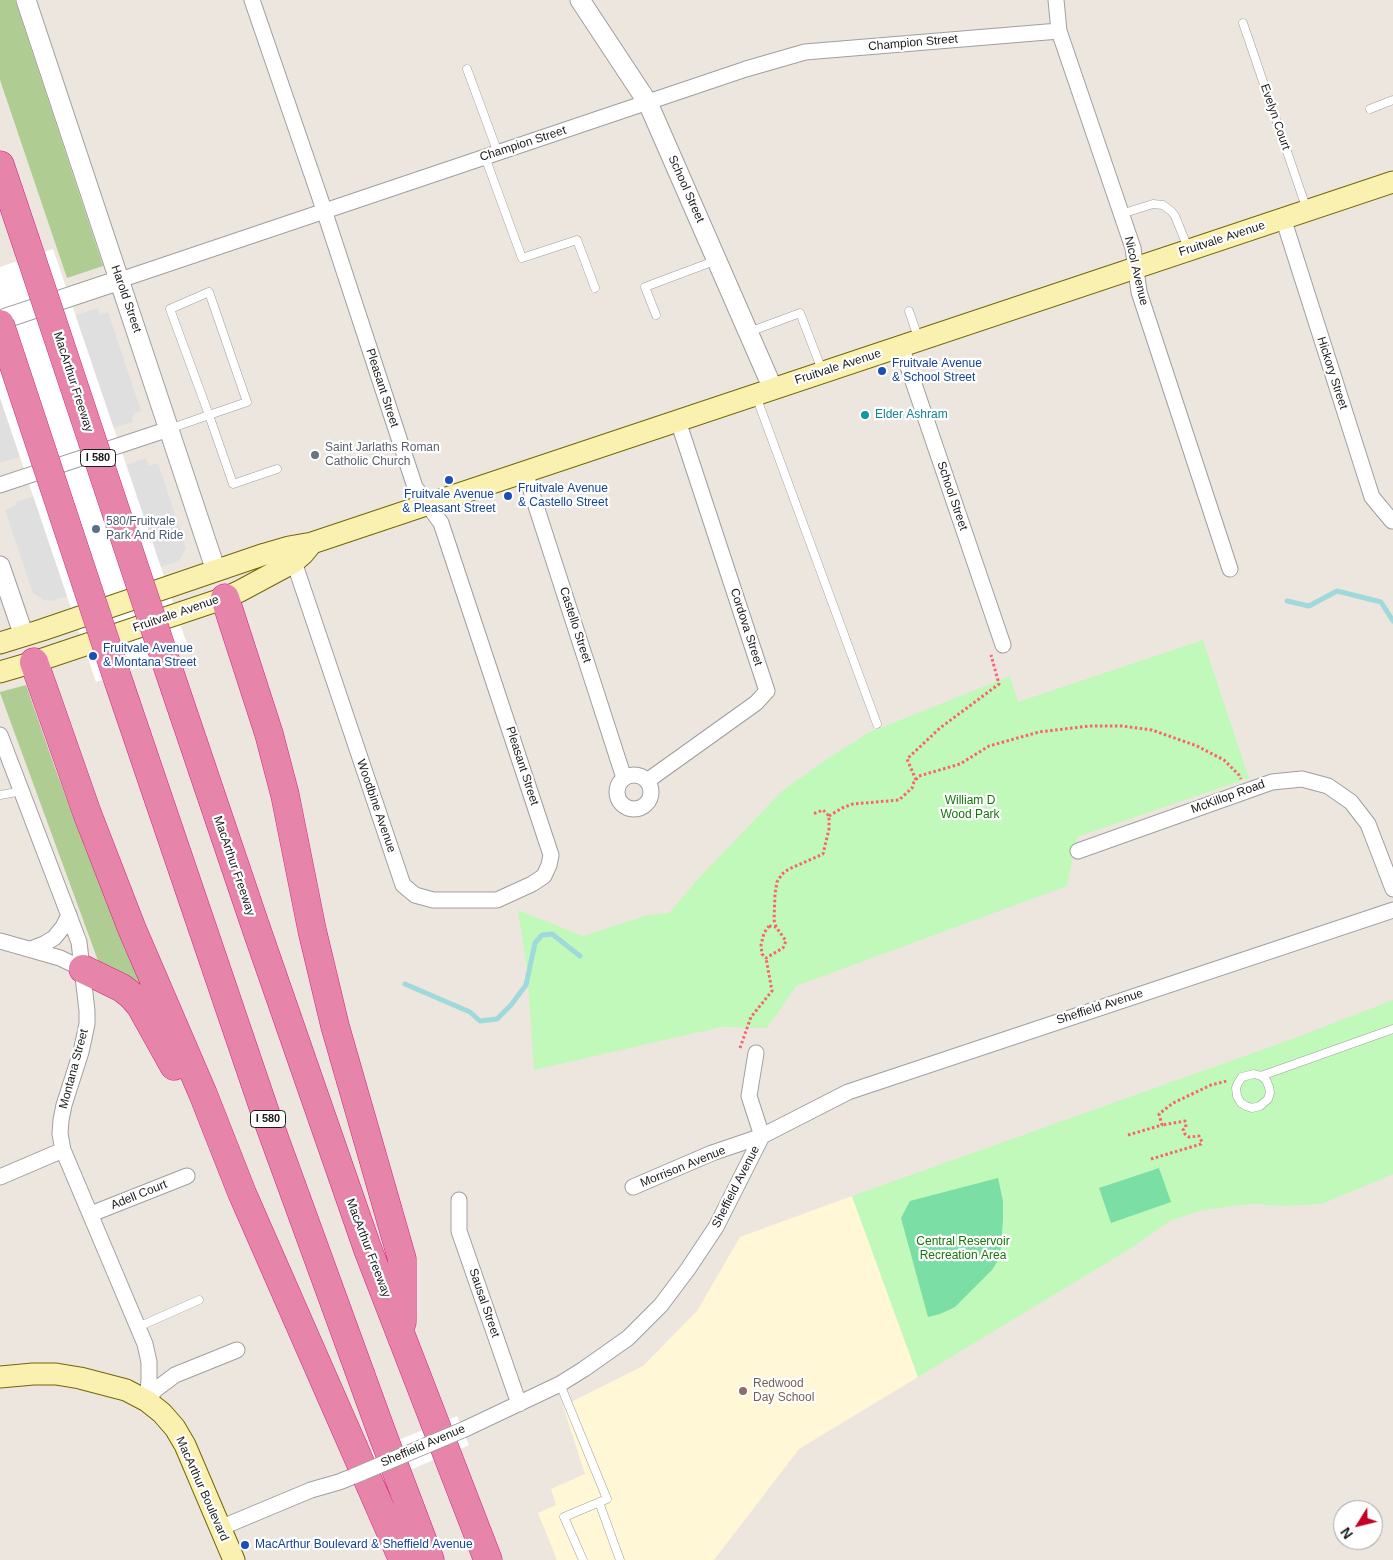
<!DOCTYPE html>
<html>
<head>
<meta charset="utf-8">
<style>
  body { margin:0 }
  #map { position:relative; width:1393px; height:1560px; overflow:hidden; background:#ede6df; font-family:Arial,sans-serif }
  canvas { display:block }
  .north { position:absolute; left:1333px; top:1500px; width:50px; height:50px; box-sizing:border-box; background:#fff; border:1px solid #a4a4a4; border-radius:50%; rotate:234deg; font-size:14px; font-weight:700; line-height:20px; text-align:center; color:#1b1b1b }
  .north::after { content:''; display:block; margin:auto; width:18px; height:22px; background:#c50025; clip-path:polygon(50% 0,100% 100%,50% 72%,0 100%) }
</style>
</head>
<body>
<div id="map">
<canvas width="1393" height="1560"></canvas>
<div class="north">N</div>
</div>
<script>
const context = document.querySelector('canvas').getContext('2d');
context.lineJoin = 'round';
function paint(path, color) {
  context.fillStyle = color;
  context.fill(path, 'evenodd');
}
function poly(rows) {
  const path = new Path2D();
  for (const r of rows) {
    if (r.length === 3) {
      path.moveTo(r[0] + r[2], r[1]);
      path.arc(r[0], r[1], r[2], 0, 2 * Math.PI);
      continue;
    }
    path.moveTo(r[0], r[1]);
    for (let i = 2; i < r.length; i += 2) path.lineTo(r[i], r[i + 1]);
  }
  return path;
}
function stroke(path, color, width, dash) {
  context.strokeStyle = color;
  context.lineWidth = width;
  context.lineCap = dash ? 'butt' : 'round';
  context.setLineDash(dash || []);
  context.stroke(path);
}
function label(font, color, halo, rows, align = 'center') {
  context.font = font + ' Arial,sans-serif';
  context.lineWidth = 4.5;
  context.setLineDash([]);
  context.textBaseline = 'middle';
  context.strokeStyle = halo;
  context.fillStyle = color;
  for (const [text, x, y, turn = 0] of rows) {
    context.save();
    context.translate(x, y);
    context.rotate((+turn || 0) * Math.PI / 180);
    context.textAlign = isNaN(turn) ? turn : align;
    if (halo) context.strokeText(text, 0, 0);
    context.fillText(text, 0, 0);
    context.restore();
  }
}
paint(poly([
  [852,1196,918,1377,799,1449,714,1560,557,1560,538,1513,556,1505,551,1489,585,1474,563,1406,643,1366,697,1311,740,1237]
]), '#fff7d6');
paint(poly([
  [0,0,15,0,103,266,67,278,0,80],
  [26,685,55,768,84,845,151,1000,100,966,0,693,0,692]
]), '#afcd93');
paint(poly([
  [1203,640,1249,778,1077,837,1067,886,796,986,767,1028,721,1027,534,1070,527,969,518,910,583,936,648,915,669,913,699,878,782,791,821,763,868,733,1010,676,1018,702],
  [1393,1000,1393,1174,1322,1204,1285,1206,1254,1204,1231,1206,1199,1211,1170,1221,1128,1250,918,1377,852,1196,1295,1038]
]), '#c0f9ba');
paint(poly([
  [1159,1168,1171,1202,1111,1223,1099,1188],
  [998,1178,1003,1201,1003,1220,1000,1257,992,1270,955,1307,940,1314,928,1317,901,1218,910,1201]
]), '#7bdea5');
paint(poly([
  [98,308,100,315,108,312,141,411,136,412,132,417,133,422,0,463,0,341],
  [146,458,149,466,158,463,186,548,179,561,52,601,44,600,33,593,5,510,17,505,16,502]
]), '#dfdfdf');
paint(poly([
  [53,249,189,650,96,682,0,398,0,267],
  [457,1416,469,1445,358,1492,345,1462]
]), '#fff');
stroke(poly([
  [1287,601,1309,606,1337,591,1381,602,1393,621],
  [405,984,470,1012,480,1021,497,1019,511,1005,526,985,535,943,542,935,552,934,580,956]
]), '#9fd9db', 5);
const service = poly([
  [1243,23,1307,210],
  [467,69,498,153],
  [1370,109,1393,100],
  [485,157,522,258,577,240,595,288],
  [1121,214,1153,204,1163,205,1171,211,1175,216,1188,248],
  [209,292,247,402,209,415,170,309,209,292],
  [909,311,919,340],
  [656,315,645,287,717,260],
  [749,332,800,313,822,370],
  [756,396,877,724],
  [169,429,209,415,233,484,277,469],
  [0,795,22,791],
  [1261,1076,1266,1080,1269,1087,1270,1093,1268,1099,1260,1106,1252,1108,1246,1106,1241,1103,1237,1096,1236,1088,1238,1083,1242,1077,1254,1074,1261,1076,1393,1029],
  [138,1327,199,1300],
  [560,1384,607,1499,564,1517,583,1560],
  [599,1502,620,1560]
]);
const minor = poly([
  [252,0,320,198,415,487,441,523,551,855,549,865,544,876,532,884,497,900,433,900,415,895,403,885,294,562],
  [1056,0,1059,31,1133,248,1139,292,1230,569],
  [1283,218,1372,497,1392,521],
  [120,280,746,69,805,52,1059,31],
  [901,346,1003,645],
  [525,472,624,778],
  [0,485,169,429],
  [0,735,79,942,87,1011,87,1024,81,1052,64,1105,61,1120,60,1134,63,1150,145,1344,149,1362,149,1380,147,1401],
  [634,792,17],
  [647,781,756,703,767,691,678,421],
  [1078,851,1272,782,1302,779,1328,786,1351,802,1368,824,1393,889],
  [0,941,60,958,83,969],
  [31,949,44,944,54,938,63,927,69,915],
  [0,1177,63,1150],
  [633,1187,712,1153,762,1136,749,1096,756,1053],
  [459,1200,459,1231,519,1404],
  [91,1214,187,1176],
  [147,1401,155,1390,175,1375,237,1350],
  [465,1429,560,1384,584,1369,628,1338,661,1305,688,1269,716,1227,762,1136,848,1092,1393,910],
  [220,1528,311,1490,339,1482,354,1476]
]);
const tertiary = poly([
  [26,0,216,571],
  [580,0,648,103,773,389],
  [0,320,120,280],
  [0,566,24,636]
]);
const secondary = poly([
  [0,643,42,630,265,554,289,547,312,543,1393,182],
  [0,672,34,662,225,598,240,591,294,562,303,554,312,543],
  [0,1377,33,1374,56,1374,80,1378,126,1390,147,1401,162,1413,175,1428,185,1445,234,1560]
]);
const motorway = poly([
  [0,165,31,257],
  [225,598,269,734,285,795,312,930,335,1026,402,1259,402,1322],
  [165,659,255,925,368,1250,488,1560],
  [34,662,87,813,132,929,203,1094,242,1193,403,1560],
  [116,674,267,1118,383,1436,430,1560],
  [83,969,122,988,131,995,140,1005,174,1066]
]);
stroke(service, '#9f9f9f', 9);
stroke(minor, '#9f9f9f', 17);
stroke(tertiary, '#9f9f9f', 21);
stroke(secondary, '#706703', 23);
stroke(motorway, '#d62181', 29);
stroke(poly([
  [916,780,907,759,940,728,999,684,991,655],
  [829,816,842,808,853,804,899,800,912,788,914,782,919,776,960,764,989,746,1039,732,1089,726,1122,726,1152,730,1197,746,1224,760,1239,775,1241,779],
  [769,926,776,927,786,941,783,948,766,958,762,954,761,945,764,933,769,926],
  [776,927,774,920,775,894,777,882,782,874,789,869,823,854,829,829,829,816,823,810,813,814],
  [740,1048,751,1017,772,991,766,958],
  [1128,1135,1162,1125,1159,1114,1173,1103,1211,1085,1227,1081],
  [1151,1159,1201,1144,1202,1142,1199,1136,1189,1137,1185,1134,1183,1130,1186,1127,1185,1121,1162,1125]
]), '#fb626f', 3, [2.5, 2.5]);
stroke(service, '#fff', 8);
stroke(minor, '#fff', 15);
stroke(tertiary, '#fff', 19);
stroke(secondary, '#faf0b0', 21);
stroke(motorway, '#e685a9', 28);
const minorBridge = poly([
  [354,1476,465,1429]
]);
const motorwayBridge = poly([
  [31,257,165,659],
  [0,324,116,674]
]);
stroke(minorBridge, '#9f9f9f', 17, []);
stroke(motorwayBridge, '#d62181', 29, []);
stroke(minorBridge, '#fff', 15);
stroke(motorwayBridge, '#e685a9', 28);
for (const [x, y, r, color] of [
  [882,371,5,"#1a4fb4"],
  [865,415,5,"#0f9aa8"],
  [315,455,5,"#6b7280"],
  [449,480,5,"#1a4fb4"],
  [508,496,5,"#1a4fb4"],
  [96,529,5,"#5c6f8a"],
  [93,656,5,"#1a4fb4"],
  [743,1391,5,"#8d6e63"],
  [245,1545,5,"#1a4fb4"]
]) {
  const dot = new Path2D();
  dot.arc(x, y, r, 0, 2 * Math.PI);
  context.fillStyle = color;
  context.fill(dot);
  stroke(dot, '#fff', 2);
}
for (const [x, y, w] of [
  [98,458,35],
  [268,1119,35]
]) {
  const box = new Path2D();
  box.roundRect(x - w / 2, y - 8.5, w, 17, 4);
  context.fillStyle = '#fff';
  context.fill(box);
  stroke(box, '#1b1b1b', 1);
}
label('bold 11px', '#1b1b1b', null, [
  ["I 580",98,458],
  ["I 580",268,1119]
]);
label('12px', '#1b1b1b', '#fff', [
  ["Champion Street",913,43,-5],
  ["Evelyn Court",1275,117,71],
  ["Champion Street",523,144,-18],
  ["School Street",686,189,66],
  ["Fruitvale Avenue",1222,239,-18],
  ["Nicol Avenue",1136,271,77],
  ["Harold Street",126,299,71],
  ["Fruitvale Avenue",838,367,-18],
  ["Hickory Street",1332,373,72],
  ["MacArthur Freeway",73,382,72],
  ["Pleasant Street",382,388,72],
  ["School Street",952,496,71],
  ["Fruitvale Avenue",176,614,-19],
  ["Castello Street",575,625,72],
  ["Cordova Street",746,627,72],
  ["Pleasant Street",522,766,72],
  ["McKillop Road",1228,797,-20],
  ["Woodbine Avenue",376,806,71],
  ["MacArthur Freeway",234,866,71],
  ["Sheffield Avenue",1100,1007,-18],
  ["Montana Street",74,1069,-75],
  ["Morrison Avenue",683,1167,-22],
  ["Sheffield Avenue",736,1187,-63],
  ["Adell Court",139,1195,-22],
  ["MacArthur Freeway",368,1248,69],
  ["Sausal Street",484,1303,71],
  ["Sheffield Avenue",423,1446,-23],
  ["MacArthur Boulevard",202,1489,66]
]);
label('12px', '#164399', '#fff', [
  ["Fruitvale Avenue",892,364],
  ["& School Street",892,378],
  ["Fruitvale Avenue",518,489],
  ["& Castello Street",518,503],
  ["Fruitvale Avenue",449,495,"center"],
  ["& Pleasant Street",449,509,"center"],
  ["Fruitvale Avenue",103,649],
  ["& Montana Street",103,663],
  ["MacArthur Boulevard & Sheffield Avenue",255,1545]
], 'left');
label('12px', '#0d838f', '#fff', [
  ["Elder Ashram",875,415]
], 'left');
label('12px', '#5b616d', '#fff', [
  ["Saint Jarlaths Roman",325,448],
  ["Catholic Church",325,462]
], 'left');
label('12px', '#4e5e75', '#fff', [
  ["580/Fruitvale",106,522],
  ["Park And Ride",106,536]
], 'left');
label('12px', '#15770a', '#fff', [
  ["William D",970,801],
  ["Wood Park",970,815],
  ["Central Reservoir",963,1242],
  ["Recreation Area",963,1256]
]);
label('12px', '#785e54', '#fff', [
  ["Redwood",753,1384],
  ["Day School",753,1398]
], 'left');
</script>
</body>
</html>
